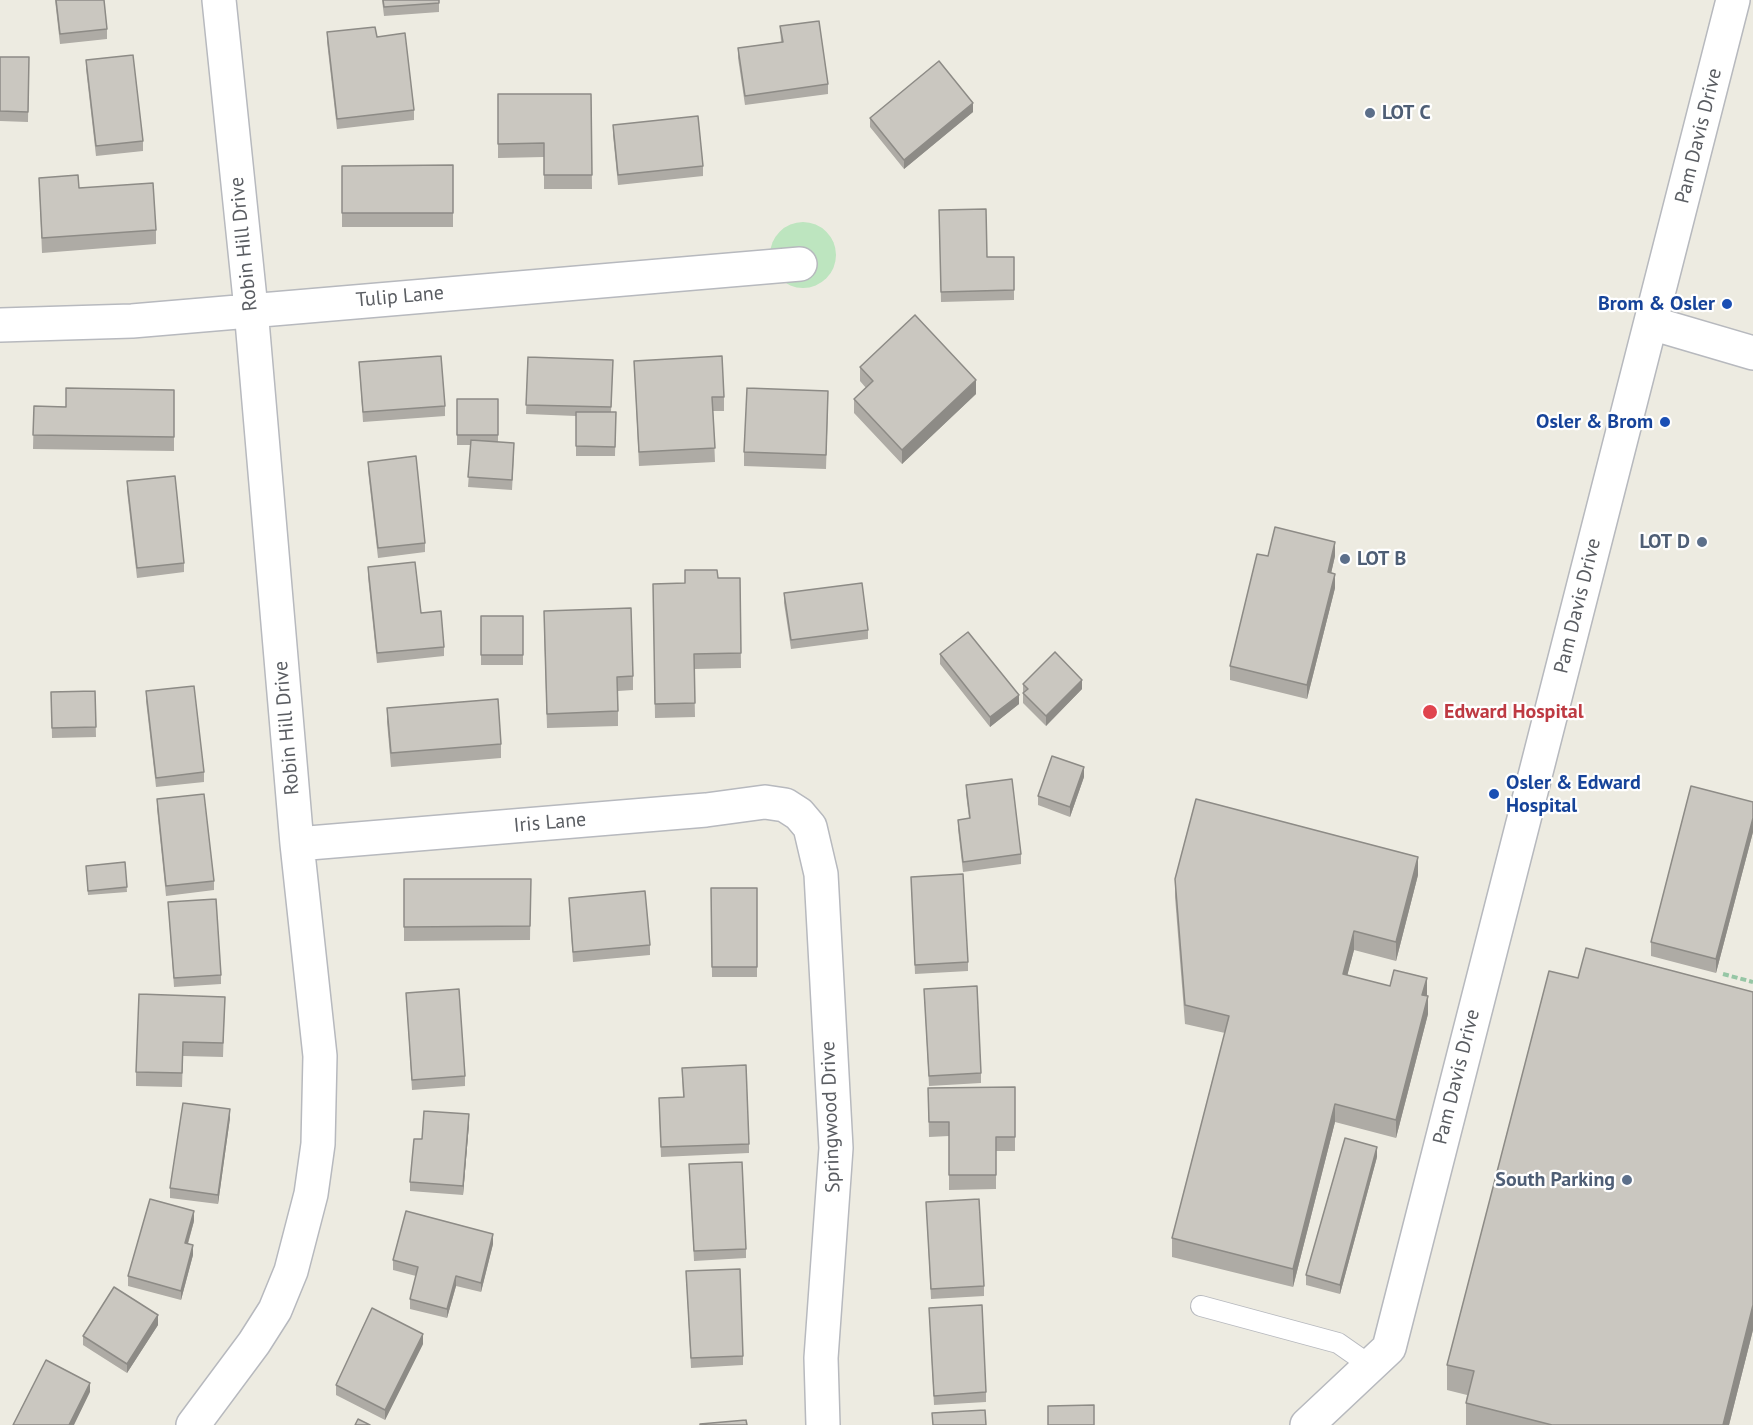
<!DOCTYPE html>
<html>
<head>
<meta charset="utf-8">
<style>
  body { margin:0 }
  canvas { display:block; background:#edebe1 }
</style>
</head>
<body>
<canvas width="1753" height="1425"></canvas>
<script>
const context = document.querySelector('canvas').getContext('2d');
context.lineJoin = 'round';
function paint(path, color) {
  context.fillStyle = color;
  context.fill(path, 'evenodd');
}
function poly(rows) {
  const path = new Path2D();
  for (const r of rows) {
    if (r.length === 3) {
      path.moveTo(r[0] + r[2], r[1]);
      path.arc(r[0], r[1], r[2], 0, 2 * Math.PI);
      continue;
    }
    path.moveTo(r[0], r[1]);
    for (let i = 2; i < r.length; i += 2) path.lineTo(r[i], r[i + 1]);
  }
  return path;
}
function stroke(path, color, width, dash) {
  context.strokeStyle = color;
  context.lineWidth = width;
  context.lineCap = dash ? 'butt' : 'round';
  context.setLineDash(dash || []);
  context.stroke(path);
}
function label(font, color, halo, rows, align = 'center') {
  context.font = font + ' "PT Sans",sans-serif';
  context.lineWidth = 4.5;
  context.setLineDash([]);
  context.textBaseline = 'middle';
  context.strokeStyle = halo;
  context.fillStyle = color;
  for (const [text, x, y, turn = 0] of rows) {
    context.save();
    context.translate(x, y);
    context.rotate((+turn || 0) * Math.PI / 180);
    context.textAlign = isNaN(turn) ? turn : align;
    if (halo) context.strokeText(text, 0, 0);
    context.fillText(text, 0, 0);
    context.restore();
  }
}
paint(poly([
  [803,255,33]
]), '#bde5bf');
const service = poly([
  [1201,1306,1338,1343,1371,1366]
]);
const minor = poly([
  [1651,323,1753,353],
  [0,325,132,321,800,264],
  [297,844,706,810,765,802,785,805,799,814,810,827,821,874,836,1148,821,1358,823,1425],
  [193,1425,254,1343,275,1310,291,1271,311,1194,318,1144,320,1056,297,844,251,309,219,0],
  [1307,1425,1389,1348,1733,0]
]);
stroke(service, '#b7b9be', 22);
stroke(minor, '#b7b9be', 36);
stroke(poly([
  [1723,974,1753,982]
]), '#96c6a5', 4, [6, 3]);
stroke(service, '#fff', 20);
stroke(minor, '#fff', 33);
paint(poly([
  [55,0,104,0,107,29,107,39,60,44],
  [382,0,439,0,439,12,384,16],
  [780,26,828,84,828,94,745,105,738,58,738,48,781,42],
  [327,32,377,37,414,110,414,120,337,129,327,42],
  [0,57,29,57,28,122,0,121],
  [86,60,143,141,143,151,96,156,86,69],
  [498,94,591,94,592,189,544,189,544,157,498,158],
  [973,112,904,169,870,127,870,118],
  [613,125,703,166,703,176,618,185,613,135],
  [453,165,453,227,342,227,342,166],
  [39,178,79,188,156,230,156,244,42,253],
  [939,210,987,257,1014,257,1014,300,941,302],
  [528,357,613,360,611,412,616,412,615,456,576,456,576,416,526,414],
  [634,361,724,397,724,411,713,411,715,462,639,466],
  [359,362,445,406,445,416,363,422],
  [860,367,976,394,902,464,854,413,854,399,866,388,860,381],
  [174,390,174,451,33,449,34,406,66,407],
  [457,399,498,399,498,442,514,453,512,490,468,487,471,445,457,445],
  [828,405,826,469,744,466,744,452],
  [368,462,425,543,425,552,378,558,368,471],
  [127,481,184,563,184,572,137,578,127,491],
  [1268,556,1335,556,1331,573,1335,588,1307,699,1230,680,1230,666],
  [368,567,421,613,444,647,444,656,377,663,368,577],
  [718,578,740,578,741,668,694,669,695,717,655,718,653,584,685,583],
  [784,593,868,630,868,639,791,649,784,603],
  [481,616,523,616,523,665,481,665],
  [544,625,633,676,633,690,618,691,618,726,547,728],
  [940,654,1019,704,990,727,940,664],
  [1023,684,1082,689,1046,726,1023,703],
  [95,691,96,737,52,738,51,692],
  [146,691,204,772,204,782,156,787,146,701],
  [387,708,501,744,501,758,391,767,387,722],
  [1084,777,1070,817,1038,805,1038,796],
  [966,785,1021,854,1021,864,963,872,958,829,958,820,969,818,966,794],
  [157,799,214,881,214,890,166,896,157,809],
  [1753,802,1753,832,1716,973,1651,956,1651,942],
  [125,862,127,892,88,895,86,866],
  [1418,875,1396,961,1354,950,1347,975,1427,996,1428,1014,1396,1138,1335,1122,1293,1287,1172,1257,1172,1238,1225,1033,1185,1024,1175,897,1175,879],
  [911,877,968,962,968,971,915,974],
  [404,879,531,879,530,940,404,941],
  [711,888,757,888,757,977,712,977],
  [569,898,650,945,650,955,573,962],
  [168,902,221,975,221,984,174,987],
  [924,989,981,1073,981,1083,929,1086],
  [406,993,465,1076,465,1086,412,1090],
  [225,997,223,1057,183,1056,182,1087,136,1086,136,1072],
  [682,1068,749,1144,749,1153,661,1157,659,1108,683,1097],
  [1015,1087,1015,1151,996,1151,996,1189,949,1190,949,1136,929,1137,928,1088],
  [230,1118,218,1204,170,1198,170,1188],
  [469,1124,463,1195,410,1191,410,1182,422,1139],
  [1377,1157,1340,1294,1306,1285,1306,1275],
  [689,1164,746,1249,746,1258,694,1261],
  [926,1202,984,1286,984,1296,931,1299],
  [194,1221,188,1244,193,1255,181,1300,128,1286,128,1276],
  [493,1244,481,1292,456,1286,447,1318,410,1309,410,1299,416,1276,393,1270,393,1260],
  [686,1271,743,1356,743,1365,691,1368],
  [929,1308,986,1392,986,1402,934,1405],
  [158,1325,127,1373,83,1345,83,1336],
  [1753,1330,1729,1425,1466,1425,1466,1403,1467,1395,1447,1390,1447,1365],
  [423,1344,385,1420,336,1395,336,1385]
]), '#aeaba5');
paint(poly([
  [973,103,973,112,904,169,904,160],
  [976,380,976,394,902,464,902,450],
  [1335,542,1335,556,1328,587,1328,572],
  [1335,574,1335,588,1307,699,1307,685],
  [1082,680,1082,689,1046,726,1046,716],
  [1019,695,1019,704,990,727,990,717],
  [1084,767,1084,777,1070,817,1070,807],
  [1753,818,1753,832,1716,973,1716,959],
  [1418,857,1418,875,1396,961,1396,942],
  [1354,931,1354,950,1343,992,1343,974],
  [1427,978,1427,997,1422,995],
  [1428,996,1428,1014,1396,1138,1396,1120],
  [1335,1104,1335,1122,1293,1287,1293,1269],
  [230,1109,230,1118,218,1204,218,1195],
  [469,1114,469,1124,463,1195,463,1186],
  [1377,1147,1377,1157,1340,1294,1340,1285],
  [194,1211,194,1221,185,1253,185,1243],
  [493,1234,493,1244,481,1292,481,1283],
  [193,1245,193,1255,181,1300,181,1291],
  [456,1276,456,1286,447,1318,447,1309],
  [1753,1305,1753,1330,1729,1425,1723,1425],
  [158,1315,158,1325,127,1373,127,1364],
  [423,1334,423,1344,385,1420,385,1410],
  [90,1383,90,1392,74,1425,69,1425]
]), '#8d8b86');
const building = poly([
  [56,0,104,0,107,29,60,34,56,0],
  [383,0,439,0,439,3,384,7,383,0],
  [819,21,828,84,745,96,738,48,783,42,780,26,819,21],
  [375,27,377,37,405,33,414,110,337,119,327,32,375,27],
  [133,55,143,141,96,146,86,60,133,55],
  [0,57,29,57,28,112,0,111,0,57],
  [939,61,973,103,904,160,870,118,939,61],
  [498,94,591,94,592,175,544,175,544,143,498,144,498,94],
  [698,116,703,166,618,175,613,125,698,116],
  [453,165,453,213,342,213,342,166,453,165],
  [78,175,79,188,153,183,156,230,42,238,39,178,78,175],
  [986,209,987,257,1014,257,1014,290,941,292,939,210,986,209],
  [915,315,976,380,902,450,854,399,873,381,860,367,915,315],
  [441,356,445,406,363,412,359,362,441,356],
  [722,356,724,397,712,397,715,448,639,452,634,361,722,356],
  [528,357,613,360,611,407,526,405,528,357],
  [66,388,174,390,174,437,33,435,34,406,66,407,66,388],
  [747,388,828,391,826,455,744,452,747,388],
  [457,399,498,399,498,435,457,435,457,399],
  [576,412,616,412,615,447,576,446,576,412],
  [471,440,514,443,512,480,468,477,471,440],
  [416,456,425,543,378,548,368,462,416,456],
  [175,476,184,563,137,568,127,481,175,476],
  [1275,527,1335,542,1328,572,1335,574,1307,685,1230,666,1257,554,1268,556,1275,527],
  [415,562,421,613,441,611,444,647,377,653,368,567,415,562],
  [685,570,717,570,718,578,740,578,741,653,694,654,695,703,655,704,653,584,685,583,685,570],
  [862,583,868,630,791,640,784,593,862,583],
  [631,608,633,676,617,677,618,711,547,714,544,611,631,608],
  [481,616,523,616,523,655,481,655,481,616],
  [968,632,1019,695,990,717,940,654,968,632],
  [1055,652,1082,680,1046,716,1023,693,1028,689,1023,684,1055,652],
  [194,686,204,772,156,778,146,691,194,686],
  [95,691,96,727,52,728,51,692,95,691],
  [498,699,501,744,391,753,387,708,498,699],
  [1052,756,1084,767,1070,807,1038,796,1052,756],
  [1012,779,1021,854,963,862,958,820,970,818,966,785,1012,779],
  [1691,786,1753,802,1753,818,1716,959,1651,942,1691,786],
  [204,794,214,881,166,886,157,799,204,794],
  [1196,799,1418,857,1396,942,1354,931,1343,974,1390,986,1394,970,1427,978,1422,995,1428,996,1396,1120,1335,1104,1293,1269,1172,1238,1229,1016,1185,1005,1175,879,1196,799],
  [125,862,127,887,88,891,86,866,125,862],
  [963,874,968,962,915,965,911,877,963,874],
  [404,879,531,879,530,926,404,927,404,879],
  [711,888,757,888,757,967,712,967,711,888],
  [645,891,650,945,573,952,569,898,645,891],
  [216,899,221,975,174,978,168,902,216,899],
  [1586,948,1753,992,1753,1305,1723,1425,1552,1425,1466,1403,1474,1371,1447,1365,1549,971,1578,978,1586,948],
  [977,986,981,1073,929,1076,924,989,977,986],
  [459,989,465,1076,412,1080,406,993,459,989],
  [139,994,225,997,223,1043,183,1042,182,1073,136,1072,139,994],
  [746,1065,749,1144,661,1147,659,1098,684,1097,682,1068,746,1065],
  [1015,1087,1015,1137,996,1137,996,1175,949,1175,949,1122,929,1122,928,1088,1015,1087],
  [183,1103,230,1109,218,1195,170,1188,183,1103],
  [424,1111,469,1114,463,1186,410,1182,414,1139,422,1139,424,1111],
  [1345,1138,1377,1147,1340,1285,1306,1275,1345,1138],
  [742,1162,746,1249,694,1251,689,1164,742,1162],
  [150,1199,194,1211,185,1243,193,1245,181,1291,128,1276,150,1199],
  [979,1199,984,1286,931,1289,926,1202,979,1199],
  [406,1211,493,1234,481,1283,456,1276,447,1309,410,1299,418,1267,393,1260,406,1211],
  [740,1269,743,1356,691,1358,686,1271,740,1269],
  [114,1287,158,1315,127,1364,83,1336,114,1287],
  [982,1305,986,1392,934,1396,929,1308,982,1305],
  [372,1308,423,1334,385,1410,336,1385,372,1308],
  [46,1360,90,1383,69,1425,13,1425,46,1360],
  [1094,1405,1094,1425,1048,1425,1048,1406,1094,1405],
  [985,1410,986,1425,933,1425,932,1413,985,1410],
  [358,1419,370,1425,355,1425,358,1419],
  [746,1420,747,1425,700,1425,700,1424,746,1420]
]);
paint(building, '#cac7c0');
stroke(building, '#8d8b86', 1.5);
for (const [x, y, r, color] of [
  [1370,113,6,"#5c6f8a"],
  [1727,304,6,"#1a4fb4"],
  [1665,422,6,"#1a4fb4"],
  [1702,542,6,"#5c6f8a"],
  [1345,559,6,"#5c6f8a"],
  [1430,712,8,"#e0444e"],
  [1494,794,6,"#1a4fb4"],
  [1627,1180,6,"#5c6f8a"]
]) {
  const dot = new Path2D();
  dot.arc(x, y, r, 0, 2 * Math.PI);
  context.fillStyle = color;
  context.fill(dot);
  stroke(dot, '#fff', 2);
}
label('bold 20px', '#4e5e75', '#fff', [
  ["LOT C",1382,113],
  ["LOT D",1690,542,"right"],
  ["LOT B",1357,559],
  ["South Parking",1615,1180,"right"]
], 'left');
label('20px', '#5a5d62', '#fff', [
  ["Pam Davis Drive",1699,136,-76],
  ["Robin Hill Drive",244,244,-96],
  ["Tulip Lane",400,297,-5],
  ["Pam Davis Drive",1578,606,-76],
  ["Robin Hill Drive",287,728,-95],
  ["Iris Lane",550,823,-5],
  ["Pam Davis Drive",1457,1077,-76],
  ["Springwood Drive",831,1117,-92]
]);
label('bold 20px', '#164399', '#fff', [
  ["Brom & Osler",1715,304],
  ["Osler & Brom",1653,422],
  ["Osler & Edward",1506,783,"left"],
  ["Hospital",1506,806,"left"]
], 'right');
label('bold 20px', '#be3a42', '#fff', [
  ["Edward Hospital",1444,712]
], 'left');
</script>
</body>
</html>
